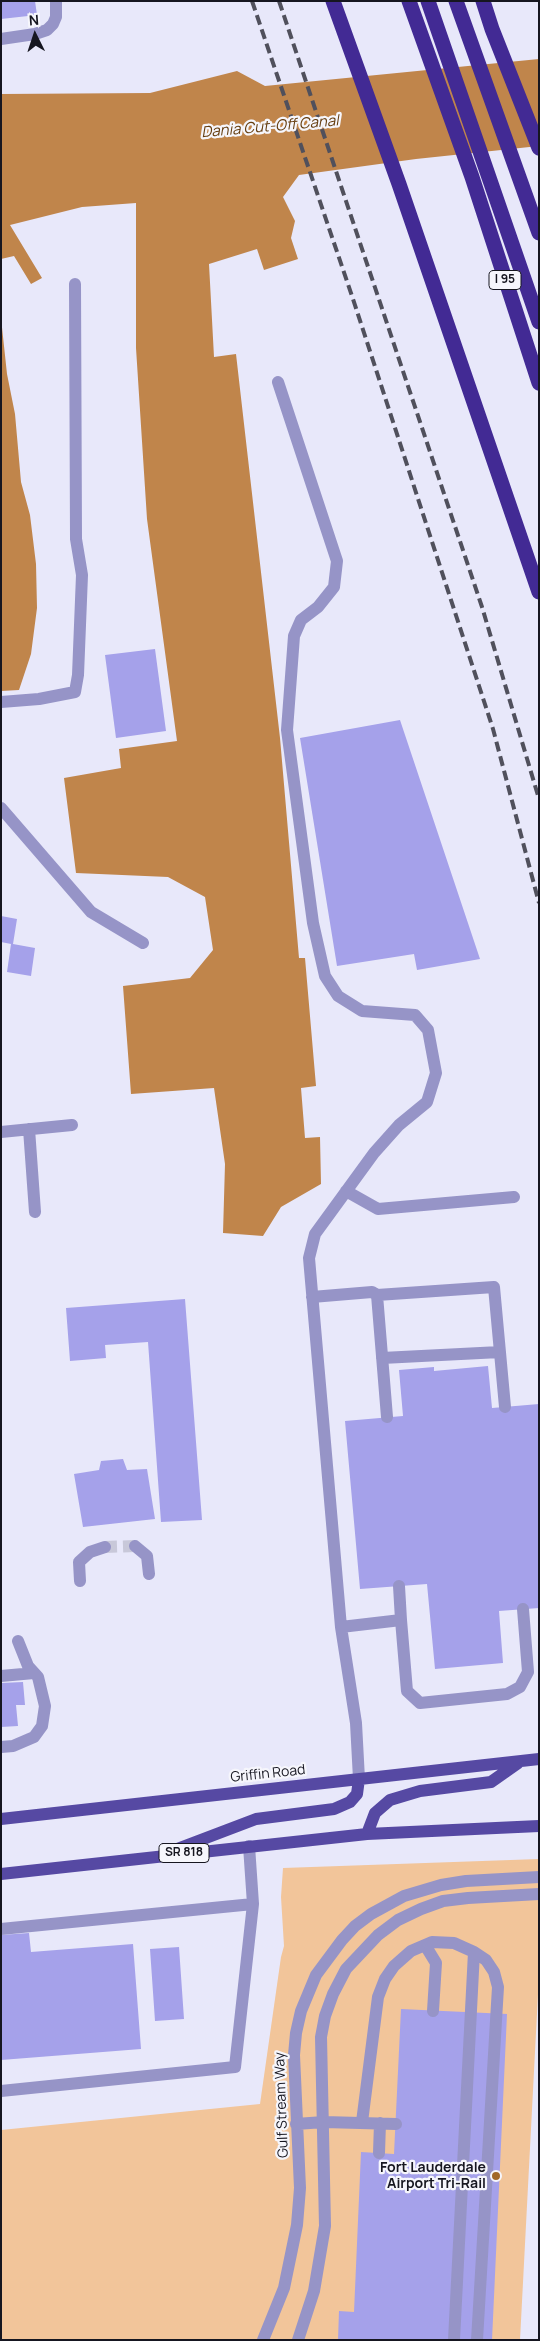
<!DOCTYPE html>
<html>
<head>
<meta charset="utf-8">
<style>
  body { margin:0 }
  #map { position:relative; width:540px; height:2341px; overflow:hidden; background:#e8e8fa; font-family:Manrope,sans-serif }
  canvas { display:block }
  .frame { position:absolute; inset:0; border:2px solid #161620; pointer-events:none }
  .north { position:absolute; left:10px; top:10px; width:50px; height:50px; -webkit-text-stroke:4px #f6f6fc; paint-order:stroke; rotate:356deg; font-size:14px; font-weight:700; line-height:20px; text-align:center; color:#161620 }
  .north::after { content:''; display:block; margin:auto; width:18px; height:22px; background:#161620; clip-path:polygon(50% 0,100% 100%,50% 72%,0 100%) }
</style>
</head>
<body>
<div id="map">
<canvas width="540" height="2341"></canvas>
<div class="frame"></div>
<div class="north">N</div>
</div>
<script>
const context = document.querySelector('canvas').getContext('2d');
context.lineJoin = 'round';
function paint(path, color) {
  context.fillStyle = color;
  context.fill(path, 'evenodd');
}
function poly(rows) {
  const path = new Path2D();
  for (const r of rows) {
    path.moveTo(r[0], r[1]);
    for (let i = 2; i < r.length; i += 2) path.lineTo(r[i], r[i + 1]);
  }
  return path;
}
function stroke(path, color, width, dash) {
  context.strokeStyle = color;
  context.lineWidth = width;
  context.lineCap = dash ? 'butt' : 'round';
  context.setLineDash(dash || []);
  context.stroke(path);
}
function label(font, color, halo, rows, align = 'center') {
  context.font = font + ' Manrope,sans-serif';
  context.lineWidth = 4.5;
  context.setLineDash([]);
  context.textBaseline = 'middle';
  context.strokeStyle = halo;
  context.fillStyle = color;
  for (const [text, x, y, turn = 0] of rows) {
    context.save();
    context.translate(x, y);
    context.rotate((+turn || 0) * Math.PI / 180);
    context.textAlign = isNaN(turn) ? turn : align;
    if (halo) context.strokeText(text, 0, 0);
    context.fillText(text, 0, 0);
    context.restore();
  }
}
paint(poly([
  [539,1859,539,1975,520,2340,1,2340,1,2130,260,2104,281,1957,284,1946,281,1897,283,1868]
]), '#f2c59a');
paint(poly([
  [539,59,539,146,416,159,299,175,283,197,295,221,291,238,298,259,264,270,257,249,209,264,214,357,236,354,280,738,299,958,305,958,316,1086,301,1088,305,1138,320,1137,321,1184,281,1207,263,1236,223,1233,225,1164,214,1088,131,1094,123,986,190,978,213,950,205,897,168,877,76,873,64,778,121,768,119,749,177,741,147,519,136,348,136,203,82,207,10,225,42,278,31,284,14,256,1,259,1,94,150,93,237,71,265,86],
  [1,318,7,374,15,414,21,482,30,515,36,564,37,608,31,654,19,690,1,691]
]), '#c0854b');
paint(poly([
  [1,1,35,1,37,15,1,19],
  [155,649,166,731,116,738,105,655],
  [400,720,480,959,417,970,414,954,337,966,300,738],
  [1,916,17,919,13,944,35,948,31,976,7,972,11,944,1,942],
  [185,1299,202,1520,161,1522,148,1342,105,1345,106,1358,70,1361,66,1308],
  [488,1366,492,1408,539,1404,539,1608,499,1611,503,1663,435,1669,427,1584,360,1589,345,1421,403,1416,399,1370,434,1367,434,1371],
  [123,1459,127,1470,147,1469,155,1519,83,1527,74,1474,99,1470,101,1461],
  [23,1682,25,1705,16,1705,18,1726,1,1727,1,1683],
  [29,1933,31,1952,133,1944,141,2049,1,2060,1,1935],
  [179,1947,184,2019,155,2021,150,1949],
  [401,2009,507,2014,492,2340,338,2340,339,2311,354,2312,361,2152,394,2154]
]), '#a5a1ea');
stroke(poly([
  [105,1547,135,1546]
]), '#c8c8d9', 12, [12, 6]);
stroke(poly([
  [1,39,35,34,47,30,53,24,56,17,56,1],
  [278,382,337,561,334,587,318,607,301,620,294,636,287,730,313,923,325,976,338,996,362,1011,415,1015,428,1030,436,1073,427,1102,399,1125,374,1153,315,1234,309,1258,341,1627,356,1723,359,1779],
  [1,702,39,699,75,692,78,675,82,575,76,539,75,284],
  [1,808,91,912,143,943],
  [29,1129,35,1212],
  [1,1132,72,1125],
  [346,1191,378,1209,514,1197],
  [312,1297,372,1292,377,1295],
  [382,1358,500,1352],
  [387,1417,377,1295,494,1287,505,1407],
  [135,1546,147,1556,149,1574],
  [80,1581,79,1562,90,1552,105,1547],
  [399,1586,401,1620],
  [341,1627,401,1620,407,1691,420,1703,507,1694,520,1687,528,1672,523,1609],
  [1,1676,34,1673],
  [1,1747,13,1746,34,1737,42,1726,45,1706,38,1677,28,1666,18,1641],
  [1,1929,253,1904],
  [425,1945,436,1963,433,2011],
  [1,2091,235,2067,253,1904,249,1846],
  [362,2122,378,1997,385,1979,394,1966,411,1951,432,1942,454,1943,474,1952,486,1960,494,1972,498,1987,477,2340],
  [296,2124,324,2122,396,2124],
  [379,2153,380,2123],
  [263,2340,284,2288,297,2225,300,2188,294,2055,296,2033,301,2011,316,1975,342,1940,355,1926,371,1914,404,1896,441,1885,466,1881,539,1877],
  [298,2340,314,2291,325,2226,321,2037,325,2016,333,1994,346,1969,378,1935,398,1920,421,1909,443,1901,468,1898,539,1894],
  [454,2340,474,1952]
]), '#9694c7', 12);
stroke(poly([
  [1,1819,539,1759],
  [367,1834,375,1813,390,1800,420,1791,491,1782,518,1763],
  [177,1849,256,1819,334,1809,350,1802,357,1794,359,1779],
  [1,1874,367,1834,539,1826]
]), '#5649a3', 12);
stroke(poly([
  [333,1,399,184,539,592],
  [409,1,472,177,539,383],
  [428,1,539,322],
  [456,1,539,233],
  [483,1,492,29,539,148]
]), '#422a94', 15);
stroke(poly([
  [252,1,353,299,493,729,539,903],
  [279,1,482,607,539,799]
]), '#50505c', 4, [10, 5]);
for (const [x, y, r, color] of [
  [496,2176,5,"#a26828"]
]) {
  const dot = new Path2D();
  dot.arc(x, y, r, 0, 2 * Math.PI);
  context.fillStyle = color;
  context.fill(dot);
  stroke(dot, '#f6f6fc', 2);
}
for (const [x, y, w] of [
  [505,280,32],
  [184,1853,50]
]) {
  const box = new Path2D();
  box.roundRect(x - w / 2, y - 9.5, w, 19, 4);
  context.fillStyle = '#f6f6fc';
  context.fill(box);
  stroke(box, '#161620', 1);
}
label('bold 12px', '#161620', null, [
  ["I 95",505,280],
  ["SR 818",184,1853]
]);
label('14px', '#161620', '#f6f6fc', [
  ["Griffin Road",268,1774,-6],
  ["Gulf Stream Way",282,2105,-92]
]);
label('bold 14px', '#161620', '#f6f6fc', [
  ["Fort Lauderdale",486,2168],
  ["Airport Tri-Rail",486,2184]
], 'right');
label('italic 15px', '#643c0e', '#f6f6fc', [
  ["Dania Cut-Off Canal",270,127,-5]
]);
</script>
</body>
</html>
